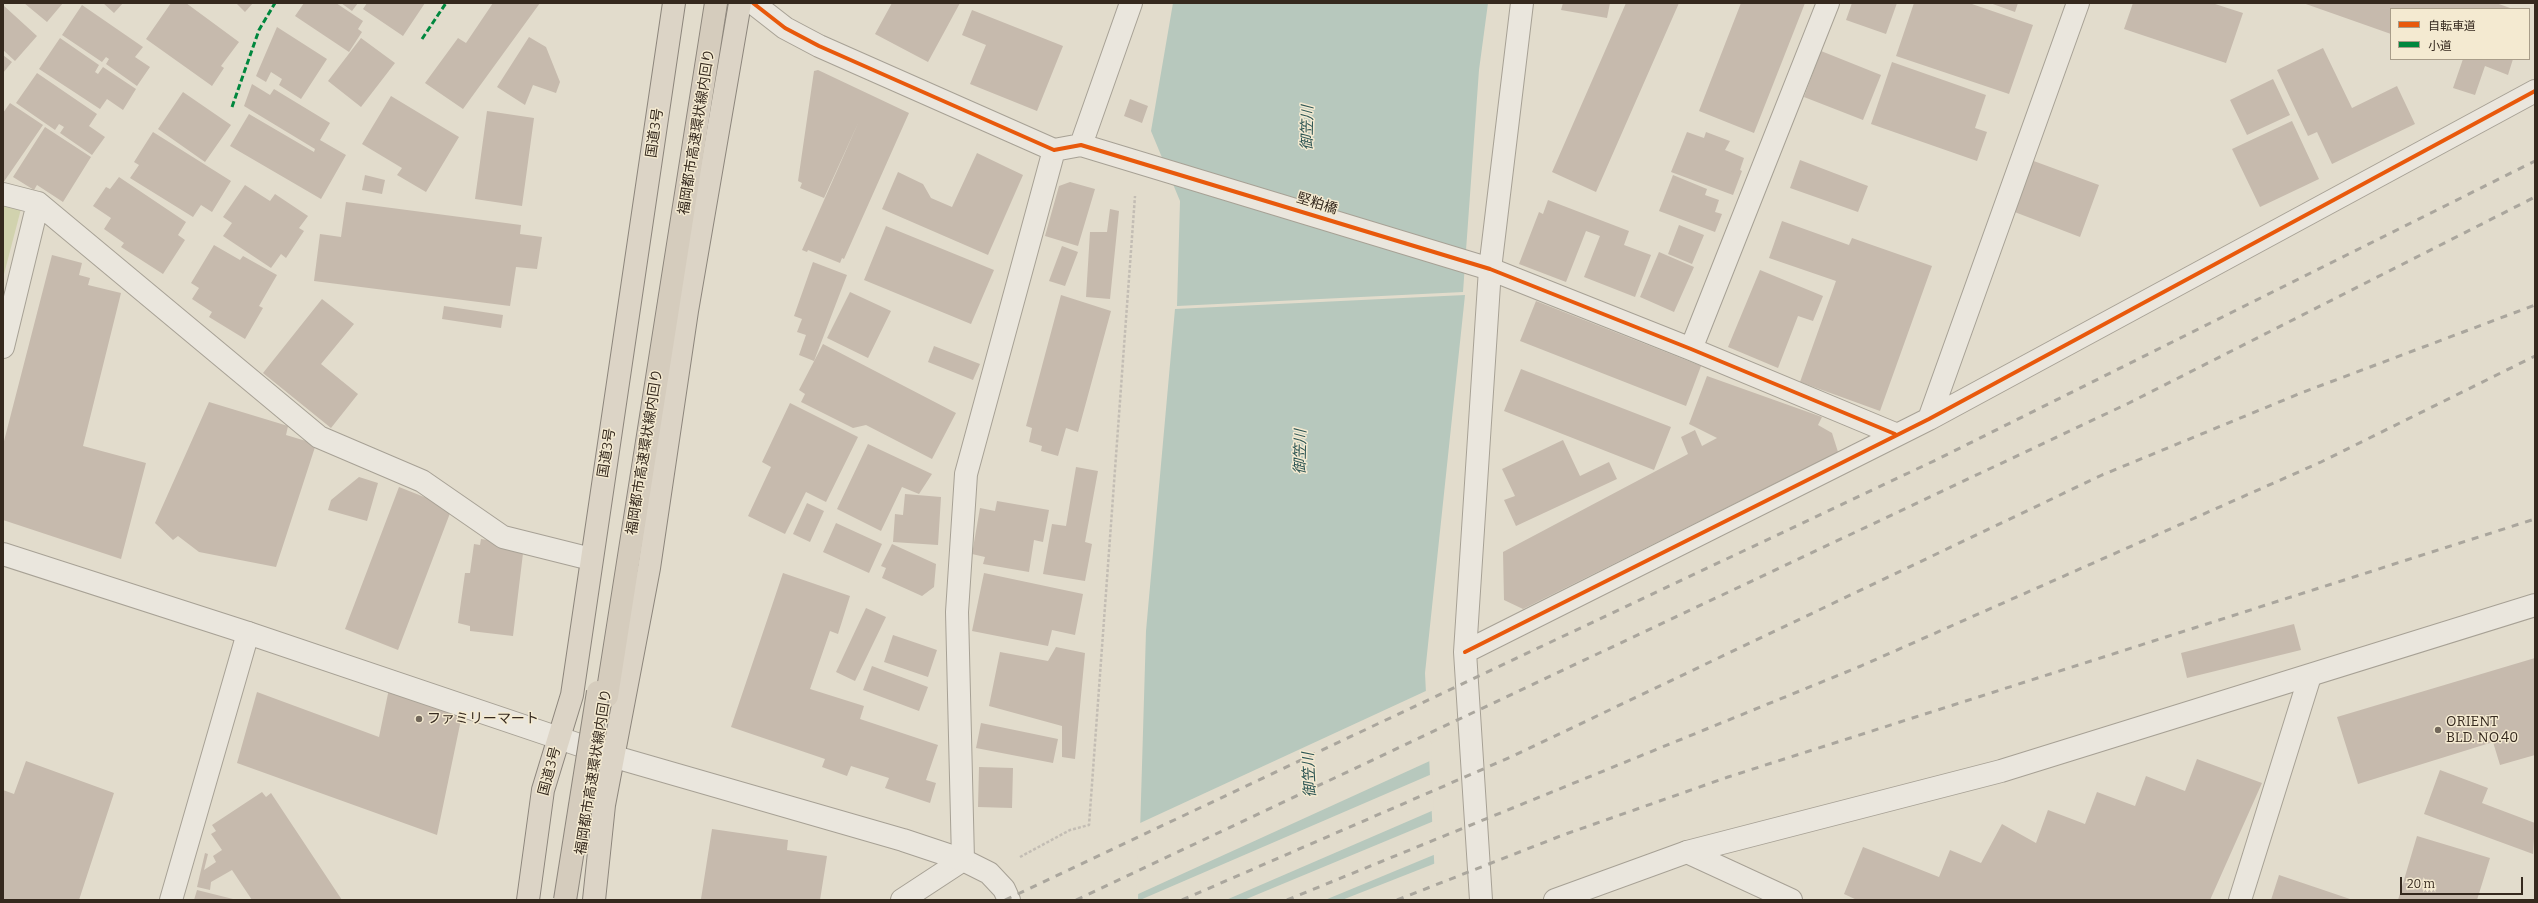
<!DOCTYPE html>
<html>
<head>
<meta charset="utf-8">
<style>
  body { margin:0 }
  #map { position:relative; width:2538px; height:903px; overflow:hidden; background:#e2dccc; font-family:Bitter,"Noto Sans JP",serif }
  canvas { display:block }
  .frame { position:absolute; inset:0; border:4px solid #35291e; pointer-events:none }
  .legend { position:absolute; left:2390px; top:8px; width:140px; height:52px; box-sizing:border-box; background:#f4ead1; border:1px solid #a89d89; margin:0; padding:5px 7px; list-style:none; font-size:12px; color:#35291e }
  .legend li { display:flex; align-items:center; gap:8px; height:20px }
  .legend b { width:20px; border:1px solid #a89d89 }
  .scale { position:absolute; left:2400px; top:877px; width:123px; height:18px; box-sizing:border-box; border:2px solid #35291e; border-top:0; padding-left:5px; font-size:12px; line-height:14px; white-space:nowrap; color:#35291e; -webkit-text-stroke:3px #f4ead1; paint-order:stroke }
</style>
</head>
<body>
<div id="map">
<canvas width="2538" height="903"></canvas>
<div class="frame"></div>
<ul class="legend">
<li><b style="height:5px;background:#e8590c"></b>自転車道</li>
<li><b style="height:5px;background:#00873e"></b>小道</li>
</ul>
<div class="scale">20 m</div>
</div>
<script>
const context = document.querySelector('canvas').getContext('2d');
context.lineJoin = 'round';
function paint(path, color) {
  context.fillStyle = color;
  context.fill(path, 'evenodd');
}
function poly(rows) {
  const path = new Path2D();
  for (const r of rows) {
    path.moveTo(r[0], r[1]);
    for (let i = 2; i < r.length; i += 2) path.lineTo(r[i], r[i + 1]);
  }
  return path;
}
function stroke(path, color, width, dash) {
  context.strokeStyle = color;
  context.lineWidth = width;
  context.lineCap = dash ? 'butt' : 'round';
  context.setLineDash(dash || []);
  context.stroke(path);
}
function label(font, color, halo, rows, align = 'center') {
  context.font = font + ' Bitter,"Noto Sans JP",serif';
  context.lineWidth = 3;
  context.setLineDash([]);
  context.textBaseline = 'middle';
  context.strokeStyle = halo;
  context.fillStyle = color;
  for (const [text, x, y, turn = 0] of rows) {
    context.save();
    context.translate(x, y);
    context.rotate((+turn || 0) * Math.PI / 180);
    context.textAlign = isNaN(turn) ? turn : align;
    if (halo) context.strokeText(text, 0, 0);
    context.fillText(text, 0, 0);
    context.restore();
  }
}
paint(poly([
  [3,205,21,209,3,278]
]), '#d1d2ae');
paint(poly([
  [1173,3,1488,3,1479,70,1463,292,1177,306,1180,201,1151,131],
  [1465,295,1425,673,1436,900,1138,900,1146,631,1175,309]
]), '#b7c8bd');
paint(poly([
  [1428,690,1432,760,1136,895,1138,824],
  [1432,774,1434,810,1226,900,1140,900],
  [1434,821,1436,854,1325,900,1244,900],
  [1436,863,1438,900,1342,900]
]), '#e2dccc');
paint(poly([
  [24,3,63,3,47,22],
  [103,3,123,3,114,13],
  [171,3,186,3,239,42,221,66,224,68,212,86,146,39],
  [236,3,253,3,245,12],
  [304,3,336,3,363,21,358,29,362,32,349,52,295,16],
  [341,3,358,3,352,11],
  [367,3,425,3,403,36,363,9],
  [493,3,540,3,463,109,425,83,458,38,466,43],
  [892,3,960,3,928,62,875,34],
  [1563,3,1610,3,1607,18,1561,10],
  [1626,3,1679,3,1596,192,1552,172],
  [1741,3,1805,3,1754,133,1699,111],
  [1852,3,1897,3,1886,34,1846,20],
  [1914,3,1969,3,2033,25,2009,94,1896,56],
  [1990,3,2018,3,2015,12],
  [2133,3,2212,3,2243,13,2226,63,2124,29],
  [2303,3,2496,3,2513,9,2391,9,2391,34],
  [3,5,37,36,15,61,3,50],
  [82,5,143,47,135,57,150,67,137,86,106,64,109,59,106,57,102,62,62,35],
  [972,10,1063,46,1037,111,970,84,986,45,962,35],
  [277,27,327,59,301,99,279,85,282,79,271,72,266,82,256,76],
  [529,37,546,47,560,82,556,93,533,85,525,105,497,87],
  [60,38,99,65,95,72,98,74,103,67,136,89,123,110,107,99,100,109,39,69],
  [361,38,395,63,361,107,328,81],
  [2323,48,2352,108,2397,86,2415,124,2332,164,2317,132,2308,136,2277,70],
  [1821,51,1881,75,1863,120,1804,97],
  [3,55,12,62,3,73],
  [2463,59,2513,59,2508,75,2485,66,2475,95,2453,88],
  [1892,62,1986,95,1975,128,1987,132,1977,161,1871,124],
  [818,70,909,113,844,259,842,258,840,263,808,250,807,252,802,250,859,121,824,198,800,188,802,183,798,181,814,71],
  [37,73,97,114,89,126,105,137,92,155,60,133,64,127,59,124,55,130,16,103],
  [2273,79,2290,115,2247,135,2230,100],
  [252,84,270,95,274,89,330,123,320,140,346,155,321,199,230,146,249,114,314,152,315,149,244,106],
  [183,92,231,125,205,162,158,129],
  [391,96,459,137,426,192,397,175,402,168,362,144],
  [1130,99,1148,106,1142,123,1124,116],
  [10,103,43,125,3,183,3,113],
  [487,111,534,118,522,206,475,199],
  [2292,121,2319,179,2260,207,2232,149],
  [45,127,91,157,63,202,37,185,34,190,13,177],
  [153,132,231,181,212,212,201,205,193,217,130,178,139,165,134,162],
  [1687,132,1704,138,1706,132,1730,141,1725,150,1744,158,1740,170,1742,171,1733,195,1671,172],
  [977,153,1023,175,988,255,882,209,898,172,923,184,931,198,952,207],
  [1800,160,1868,186,1858,212,1790,188],
  [2031,160,2099,185,2080,237,2012,211],
  [365,175,385,180,382,194,362,190],
  [1673,175,1707,189,1705,195,1719,200,1715,212,1722,214,1715,232,1659,211],
  [119,177,186,222,178,235,185,240,163,274,121,247,124,243,104,229,111,218,93,206,106,187,110,189],
  [1070,182,1095,189,1078,246,1045,236,1059,186],
  [245,185,270,201,275,194,308,216,299,228,304,231,286,258,281,254,271,268,223,236,232,223,223,217],
  [1548,200,1629,231,1624,245,1651,255,1635,297,1584,277,1600,236,1586,231,1566,282,1519,264,1539,212,1543,214],
  [346,202,521,225,520,234,542,237,537,269,516,267,510,306,314,281,320,234,341,237],
  [1110,209,1119,211,1110,299,1086,297,1090,232,1107,232],
  [1782,221,1849,245,1852,238,1932,266,1880,411,1800,382,1836,281,1769,258],
  [1679,225,1704,235,1692,264,1668,254],
  [886,226,994,270,971,324,864,280],
  [214,245,240,260,243,256,277,275,259,306,263,308,245,339,209,317,212,312,192,299,199,288,191,283],
  [1062,246,1078,252,1065,286,1049,281],
  [1659,252,1694,267,1674,312,1640,297],
  [52,255,82,263,79,275,90,278,88,285,121,293,83,446,146,463,121,559,3,520,3,445],
  [813,262,847,275,814,361,799,355,806,335,797,332,802,319,794,316],
  [1760,270,1823,296,1813,321,1798,316,1778,368,1728,347],
  [850,292,891,311,868,358,827,338],
  [1061,295,1111,311,1078,432,1066,428,1058,456,1041,451,1042,446,1029,442,1032,428,1026,426],
  [322,299,354,324,321,364,358,394,331,428,263,373],
  [1536,301,1701,366,1686,406,1520,341],
  [444,306,503,315,501,328,442,319],
  [823,344,956,413,932,459,866,425,853,428,801,402,805,394,799,390],
  [934,346,980,364,973,380,928,362],
  [1521,369,1671,427,1654,470,1504,411],
  [1707,376,1822,417,1818,425,1832,433,1838,452,1523,609,1504,600,1503,552,1688,454,1681,437,1695,430,1702,446,1717,438,1689,424],
  [209,402,288,426,286,435,316,444,276,567,199,552,178,536,173,540,155,523],
  [790,403,858,437,826,502,806,492,785,534,748,516,771,467,762,462],
  [1563,440,1580,476,1609,462,1617,479,1516,526,1504,500,1515,496,1502,469],
  [868,444,932,474,919,494,902,487,881,531,837,509],
  [1076,467,1098,471,1085,542,1092,544,1085,581,1043,574,1052,524,1066,526],
  [359,477,378,483,367,521,328,510,331,500],
  [399,487,452,508,398,650,345,629],
  [905,494,941,497,938,545,893,542,895,514,903,515],
  [997,501,1049,510,1043,542,1034,540,1029,572,983,564,985,557,972,554,980,508,995,511],
  [807,503,824,511,810,542,793,534],
  [836,523,882,544,869,573,823,552],
  [481,539,524,545,513,636,470,631,470,626,458,623,465,573,470,573,474,544,480,545],
  [892,544,936,564,934,587,922,596,882,578,886,568,881,566],
  [783,573,850,596,838,634,830,631,810,689,864,706,860,719,938,745,926,780,936,783,930,803,885,788,889,778,851,766,847,776,822,767,825,759,731,727],
  [984,573,1083,594,1075,635,1052,630,1048,646,972,631],
  [866,608,886,617,855,681,836,672],
  [2294,624,2301,650,2187,678,2181,653],
  [893,635,937,650,928,677,884,662],
  [1056,647,1085,653,1075,759,1062,757,1062,726,989,706,1000,652,1048,661],
  [2535,658,2535,755,2500,765,2493,742,2358,784,2337,717],
  [872,666,928,687,919,711,863,690],
  [390,684,463,710,437,835,237,763,257,692,379,737],
  [981,723,1058,739,1053,763,976,748],
  [2197,759,2262,783,2210,900,1857,900,1844,894,1863,847,1939,877,1950,850,1981,863,2002,824,2036,843,2048,810,2085,824,2097,792,2135,806,2146,776,2185,791],
  [26,761,114,793,79,900,3,900,3,790,14,794],
  [979,767,1013,768,1012,808,978,807],
  [2440,770,2488,788,2482,803,2535,823,2533,854,2424,814],
  [262,792,266,797,271,793,342,900,252,900,232,870,211,882,210,890,197,887,205,853,208,854,204,870,216,862,213,856,222,850,211,834,216,831,212,825],
  [712,829,788,840,787,850,827,856,820,900,701,899],
  [2417,836,2490,858,2477,900,2398,900],
  [2279,875,2353,900,2271,900],
  [197,890,233,899,232,900,194,900]
]), '#c6baad');
const minor = poly([
  [753,3,785,28,819,46,1054,150,1081,145,1490,269,1691,349,1895,434],
  [1081,145,1131,3],
  [3,194,38,203,319,437,422,481,503,537,591,559],
  [3,347,38,203],
  [1691,349,1828,3],
  [1929,419,2078,3],
  [1465,652,1929,419,2535,91],
  [1687,852,1791,900],
  [171,900,248,633],
  [902,900,963,860],
  [1009,900,1004,889,989,873,963,860,957,612,966,474,1054,150],
  [1481,900,1465,652,1490,269,1522,3],
  [2240,900,2310,676]
]);
const tertiary = poly([
  [3,554,248,633,615,757,903,840,963,860],
  [1555,900,1687,852,2001,771,2535,605]
]);
const trunk = poly([
  [528,900,543,790,572,695,674,3],
  [594,900,604,805,649,568,687,311,740,3]
]);
const motorway = poly([
  [607,696,716,3]
]);
stroke(minor, '#a7a195', 24);
stroke(tertiary, '#a7a195', 24);
stroke(trunk, '#8d867c', 24);
stroke(motorway, '#8d867c', 24);
stroke(poly([
  [1020,857,1070,830,1089,825,1135,196]
]), '#c3bdb4', 2.5, [3, 2]);
stroke(minor, '#eae6dd', 22);
stroke(tertiary, '#eae6dd', 22);
stroke(trunk, '#dcd4c6', 22);
stroke(motorway, '#d5ccbd', 22);
stroke(poly([
  [1005,900,1938,459,2535,161],
  [1076,900,2129,403,2535,197],
  [1182,900,1513,756,2102,475,2301,393,2535,305],
  [1287,900,1861,666,2321,462,2535,356],
  [1397,900,1563,835,1728,777,2535,519]
]), '#aaa69d', 3, [7, 7]);
const motorwayBridge = poly([
  [565,900,598,692]
]);
stroke(motorwayBridge, '#8d867c', 24, []);
stroke(motorwayBridge, '#d5ccbd', 22);
stroke(poly([
  [422,39,446,3],
  [232,107,259,30,275,3]
]), '#00873e', 3, [6, 3]);
stroke(poly([
  [753,3,785,28,819,46,1054,150,1081,145,1490,269,1691,349,1895,434],
  [1465,652,1929,419,2535,91]
]), '#e8590c', 4);
for (const [x, y, r, color] of [
  [419,719,4,"#72685b"],
  [2438,730,4,"#72685b"]
]) {
  const dot = new Path2D();
  dot.arc(x, y, r, 0, 2 * Math.PI);
  context.fillStyle = color;
  context.fill(dot);
  stroke(dot, '#f4ead1', 1.5);
}
label('14px', '#35291e', '#f4ead1', [
  ["福岡都市高速環状線内回り",697,132,-81],
  ["国道3号",655,133,-82],
  ["堅粕橋",1317,204,17],
  ["福岡都市高速環状線内回り",645,452,-81],
  ["国道3号",607,453,-81],
  ["国道3号",550,771,-75],
  ["福岡都市高速環状線内回り",594,772,-81]
]);
label('14px', '#35291e', '#f4ead1', [
  ["ファミリーマート",427,719],
  ["ORIENT",2446,722],
  ["BLD. NO.40",2446,738]
], 'left');
label('italic 15px', '#2d5553', '#f4ead1', [
  ["御笠川",1308,128,-89],
  ["御笠川",1301,452,-89],
  ["御笠川",1310,775,-93]
]);
</script>
</body>
</html>
